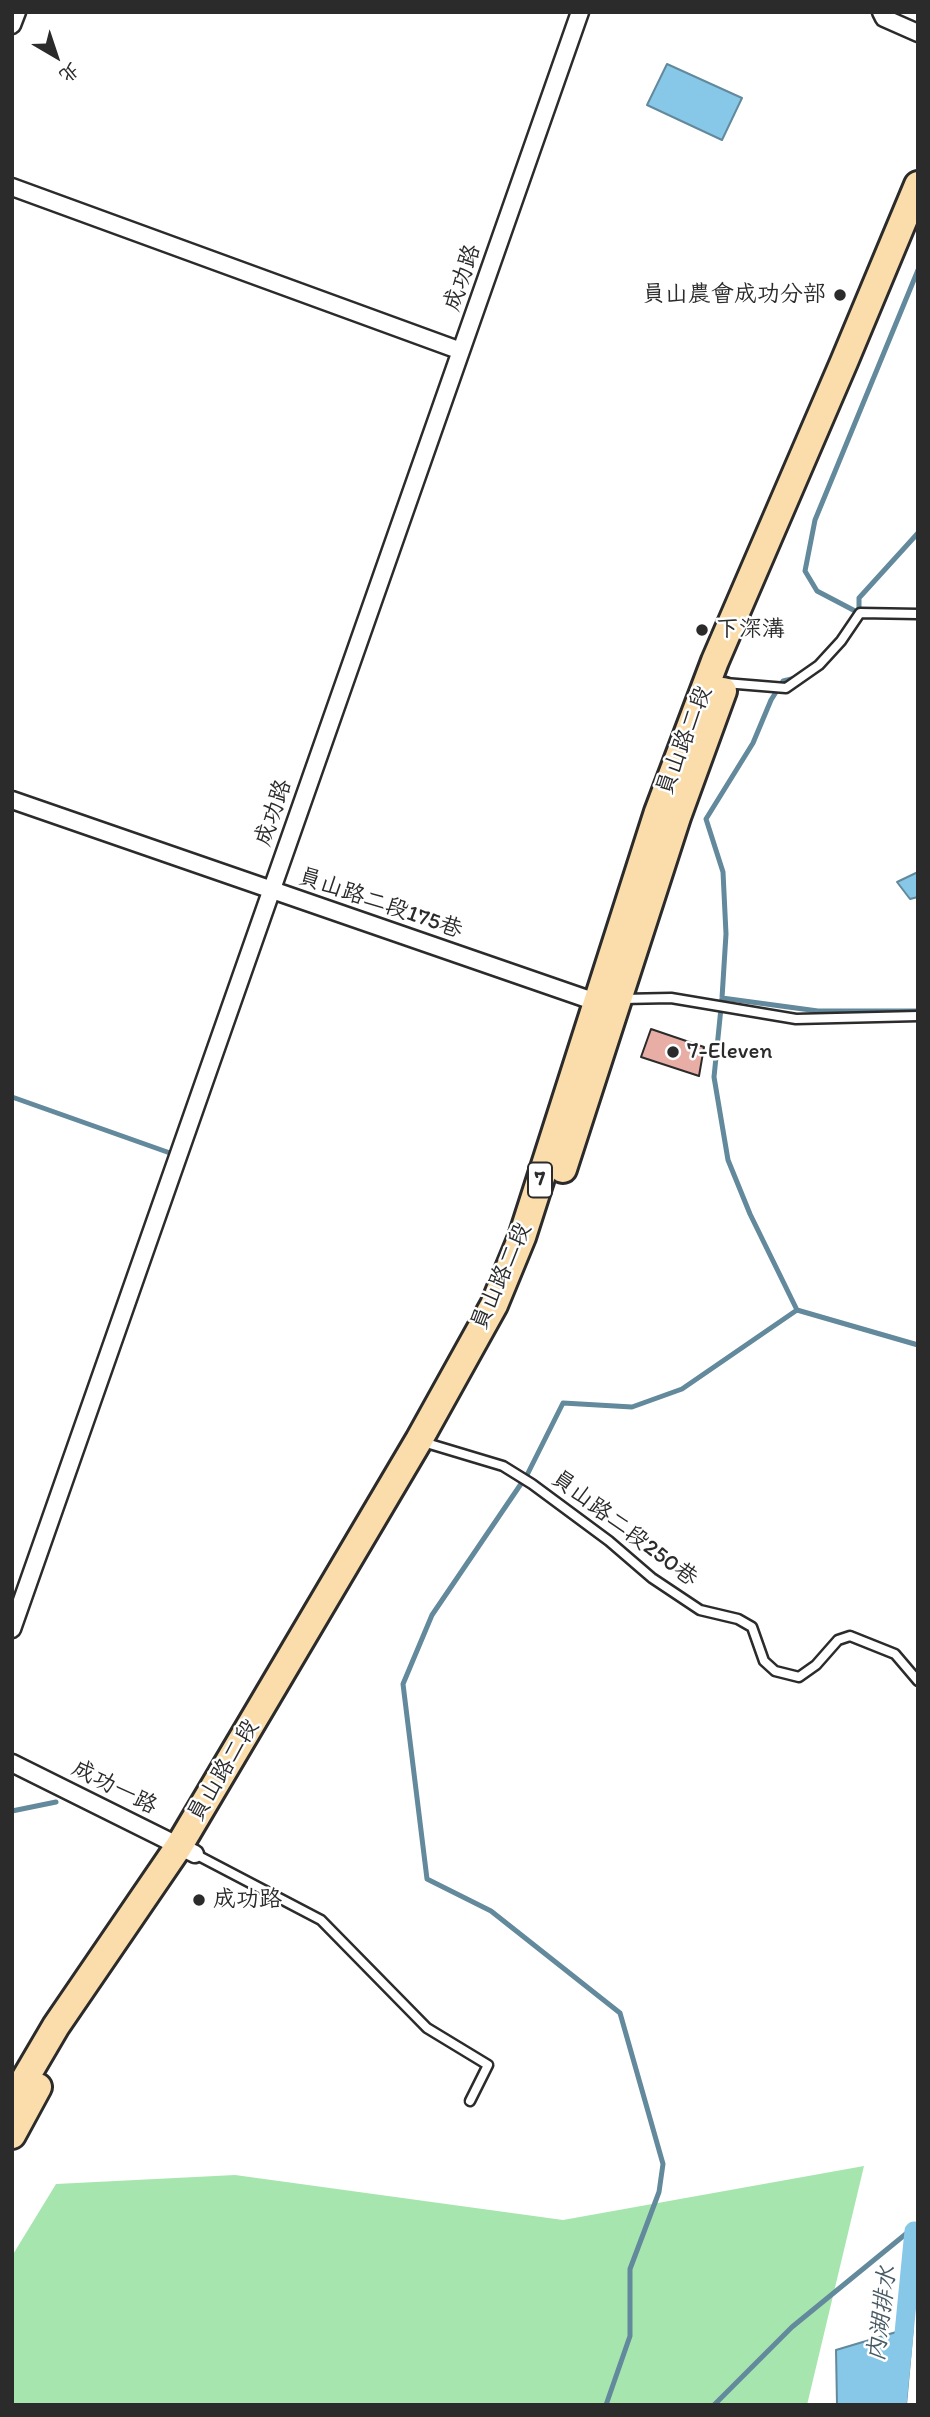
<!DOCTYPE html>
<html>
<head>
<meta charset="utf-8">
<style>
  body { margin:0 }
  #map { position:relative; width:930px; height:2417px; overflow:hidden; background:#fff; font-family:Itim,"LXGW WenKai TC",sans-serif }
  canvas { display:block }
  .frame { position:absolute; inset:0; border:14px solid #2b2b2b; pointer-events:none }
  .north { position:absolute; left:21px; top:21px; width:70px; height:70px; -webkit-text-stroke:5px #fff; paint-order:stroke; rotate:141deg; font-size:19px; font-weight:700; line-height:28px; text-align:center; color:#2b2b2b }
  .north::after { content:''; display:block; margin:auto; width:24px; height:32px; background:#2b2b2b; clip-path:polygon(50% 0,100% 100%,50% 72%,0 100%) }
</style>
</head>
<body>
<div id="map">
<canvas width="930" height="2417"></canvas>
<div class="frame"></div>
<div class="north">北</div>
</div>
<script>
const context = document.querySelector('canvas').getContext('2d');
context.lineJoin = 'round';
function paint(path, color) {
  context.fillStyle = color;
  context.fill(path, 'evenodd');
}
function poly(rows) {
  const path = new Path2D();
  for (const r of rows) {
    path.moveTo(r[0], r[1]);
    for (let i = 2; i < r.length; i += 2) path.lineTo(r[i], r[i + 1]);
  }
  return path;
}
function stroke(path, color, width, dash) {
  context.strokeStyle = color;
  context.lineWidth = width;
  context.lineCap = dash ? 'butt' : 'round';
  context.setLineDash(dash || []);
  context.stroke(path);
}
function label(font, color, halo, rows, align = 'center') {
  context.font = font + ' Itim,"LXGW WenKai TC",sans-serif';
  context.lineWidth = 5;
  context.setLineDash([]);
  context.textBaseline = 'middle';
  context.strokeStyle = halo;
  context.fillStyle = color;
  for (const [text, x, y, turn = 0] of rows) {
    context.save();
    context.translate(x, y);
    context.rotate((+turn || 0) * Math.PI / 180);
    context.textAlign = isNaN(turn) ? turn : align;
    if (halo) context.strokeText(text, 0, 0);
    context.fillText(text, 0, 0);
    context.restore();
  }
}
paint(poly([
  [864,2166,807,2405,12,2405,12,2256,56,2184,235,2175,563,2220]
]), '#a6e6ae');
const water = poly([
  [667,64,742,98,722,140,647,105,667,64],
  [918,872,918,897,910,899,897,882,918,872],
  [913,2327,906,2405,837,2405,836,2350,913,2327]
]);
paint(water, '#87c7e8');
stroke(water, '#62899c', 2);
stroke(poly([
  [859,613,859,598,918,533],
  [857,615,859,613,817,591,805,571,815,520,918,270],
  [722,998,818,1011,918,1011],
  [12,1097,170,1153],
  [797,1310,918,1345],
  [12,1811,56,1802],
  [914,2231,918,2229],
  [606,2405,630,2336,630,2269,659,2192,663,2164,620,2013,491,1911,427,1879,403,1684,432,1615,527,1475,563,1403,632,1407,682,1389,797,1310,750,1214,728,1160,714,1077,722,998,726,934,723,872,706,819,753,743,771,700,783,681,796,678],
  [714,2405,792,2327,907,2233]
]), '#62899c', 5);
stroke(poly([
  [897,2405,914,2231]
]), '#87c7e8', 19);
const building = poly([
  [651,1029,704,1047,699,1076,641,1057,651,1029]
]);
paint(building, '#e8aea5');
stroke(building, '#2b2b2b', 2);
const service = poly([
  [725,683,786,688,819,665,841,641,860,613,918,614],
  [622,999,671,998,796,1019,918,1016],
  [423,1442,503,1466,532,1484,609,1541,652,1578,700,1610,738,1619,752,1627,764,1661,775,1671,799,1677,816,1665,838,1640,850,1636,895,1654,918,1681],
  [195,1854,321,1920,427,2028,488,2065,470,2101]
]);
const minor = poly([
  [881,12,884,18,918,33],
  [12,25,17,12],
  [12,187,461,351],
  [12,800,596,1002,604,1001],
  [12,1629,580,12],
  [12,1763,195,1854]
]);
const primary = poly([
  [563,1169,677,817,723,691],
  [12,2101,56,2026,179,1846,419,1440,494,1305,522,1237,658,812,715,661,844,362,918,185],
  [12,2135,38,2087]
]);
stroke(service, '#2b2b2b', 13);
stroke(minor, '#2b2b2b', 21);
stroke(primary, '#2b2b2b', 32);
stroke(service, '#fff', 8);
stroke(minor, '#fff', 16);
stroke(primary, '#fbddab', 26);
for (const [x, y, r, color] of [
  [840,295,7,"#2b2b2b"],
  [702,630,7,"#2b2b2b"],
  [673,1052,7,"#2b2b2b"],
  [199,1900,7,"#2b2b2b"]
]) {
  const dot = new Path2D();
  dot.arc(x, y, r, 0, 2 * Math.PI);
  context.fillStyle = color;
  context.fill(dot);
  stroke(dot, '#fff', 2.5);
}
for (const [x, y, w] of [
  [540,1180,24]
]) {
  const box = new Path2D();
  box.roundRect(x - w / 2, y - 17.5, w, 35, 5);
  context.fillStyle = '#fff';
  context.fill(box);
  stroke(box, '#2b2b2b', 2);
}
label('bold 21px', '#2b2b2b', null, [
  ["7",540,1180]
]);
label('23px', '#2b2b2b', '#fff', [
  ["成功路",463,278,-71],
  ["員山路二段",685,741,-69],
  ["成功路",274,813,-71],
  ["員山路二段175巷",380,904,19],
  ["員山路二段",502,1277,-66],
  ["員山路二段250巷",624,1529,37],
  ["員山路二段",224,1771,-59],
  ["成功一路",114,1788,27]
]);
label('23px', '#2b2b2b', '#fff', [
  ["員山農會成功分部",826,295,"right"],
  ["下深溝",716,630],
  ["7-Eleven",687,1052],
  ["成功路",213,1900]
], 'left');
label('italic 24px', '#475a64', '#fff', [
  ["內湖排水",883,2314,-83]
]);
</script>
</body>
</html>
